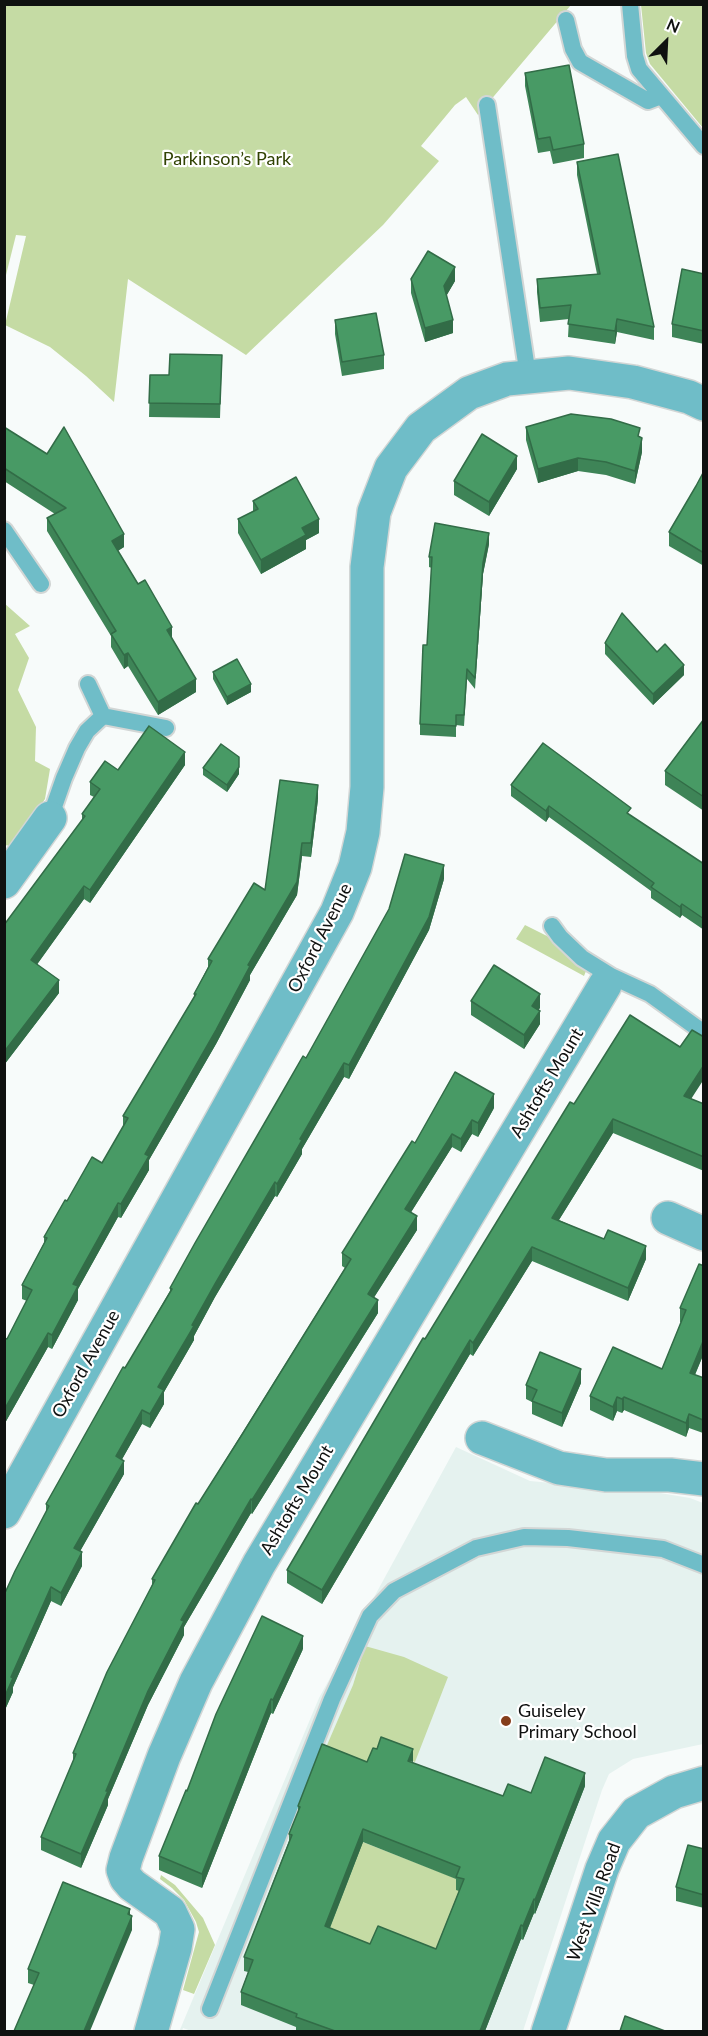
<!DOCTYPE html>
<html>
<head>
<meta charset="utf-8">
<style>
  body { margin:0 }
  #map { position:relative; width:708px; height:2036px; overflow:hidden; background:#f7fbfa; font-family:Lato,sans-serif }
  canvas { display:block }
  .frame { position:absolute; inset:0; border:6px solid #0f1110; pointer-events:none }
  .north { position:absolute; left:636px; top:12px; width:60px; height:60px; -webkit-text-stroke:4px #fff; paint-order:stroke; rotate:24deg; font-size:16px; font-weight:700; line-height:24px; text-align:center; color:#0f1110 }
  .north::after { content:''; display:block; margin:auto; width:21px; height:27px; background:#0f1110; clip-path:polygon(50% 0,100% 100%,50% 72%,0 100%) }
</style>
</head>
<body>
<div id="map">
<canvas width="708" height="2036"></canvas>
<div class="frame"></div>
<div class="north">N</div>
</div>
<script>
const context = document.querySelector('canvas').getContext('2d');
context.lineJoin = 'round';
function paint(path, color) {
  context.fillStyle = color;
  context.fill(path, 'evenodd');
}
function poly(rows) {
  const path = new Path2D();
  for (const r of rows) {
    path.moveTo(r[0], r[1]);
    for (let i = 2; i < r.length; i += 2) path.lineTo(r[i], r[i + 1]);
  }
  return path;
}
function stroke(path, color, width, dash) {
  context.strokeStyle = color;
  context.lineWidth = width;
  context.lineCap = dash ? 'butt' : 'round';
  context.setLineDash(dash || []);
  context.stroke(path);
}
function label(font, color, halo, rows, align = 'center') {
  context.font = font + ' Lato,sans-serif';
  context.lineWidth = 4.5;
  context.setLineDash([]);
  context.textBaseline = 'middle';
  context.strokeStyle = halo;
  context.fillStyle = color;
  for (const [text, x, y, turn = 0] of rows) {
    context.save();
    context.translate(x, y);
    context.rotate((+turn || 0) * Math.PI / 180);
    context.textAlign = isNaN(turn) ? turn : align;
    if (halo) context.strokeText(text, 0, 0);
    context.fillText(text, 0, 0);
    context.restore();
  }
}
paint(poly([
  [456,1447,530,1481,660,1493,690,1498,703,1503,703,1744,633,1759,609,1774,602,1790,523,2031,194,2032,183,2028,182,2031,179,2032,319,1698]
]), '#e5f2ef');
paint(poly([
  [5,5,571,5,478,115,466,97,455,105,421,146,439,161,383,225,246,355,128,279,114,402,86,376,50,347,5,325,26,236,16,235,5,279],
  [641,5,703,5,703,128,650,64,646,53],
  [4,603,30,626,15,634,29,658,18,690,36,727,35,761,50,769,45,799,12,846,4,845],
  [525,925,547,936,586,971,584,976,516,939],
  [365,1646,404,1657,448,1677,415,1762,377,1748,368,1770,324,1752,353,1685],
  [350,1837,460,1880,464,1893,468,1953,370,1957,325,1940,356,1860],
  [161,1875,175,1885,203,1918,215,1945,194,1994,183,1990,199,1932,196,1922,184,1900,172,1888,160,1879]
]), '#c5dba4');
const lane = poly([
  [630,4,635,56,639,69,704,146],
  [566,20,573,49,580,62,648,101,661,96],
  [487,105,528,376],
  [4,530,41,584],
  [88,684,103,716],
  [50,818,64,778,77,748,87,731,103,716,166,728],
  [552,926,560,937,582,958,611,976,650,994,704,1033],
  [210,2009,332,1699,370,1616,394,1591,476,1548,524,1537,568,1538,663,1549,704,1565]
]);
const street = poly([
  [4,882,50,818],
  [668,1218,704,1234],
  [482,1438,559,1468,606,1475,670,1475,704,1479],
  [4,1512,337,912,355,867,363,832,367,787,367,567,374,512,391,468,421,428,469,393,507,379,569,373,633,382,689,397,704,404],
  [151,2032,175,1948,178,1929,170,1912,132,1885,126,1878,123,1870,126,1858,164,1756,196,1682,259,1564,605,985],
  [548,2032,602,1869,614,1841,636,1813,674,1792,704,1783]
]);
stroke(lane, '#d2d6d5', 20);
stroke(street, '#d2d6d5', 36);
stroke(lane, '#6fbdc8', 16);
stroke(street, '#6fbdc8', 33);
paint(poly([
  [525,73,584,144,584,158,553,164,550,151,538,153,525,86],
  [577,162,654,327,654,340,617,332,615,344,568,337,569,319,540,322,537,292,537,279,597,274,577,175],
  [704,274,704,344,672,337,672,324],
  [411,279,455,281,446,296,453,333,425,342,411,293],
  [335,320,384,355,384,369,342,376,335,334],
  [222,355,220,418,149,417,150,375,169,375],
  [4,427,124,547,118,551,172,639,196,692,158,715,128,666,124,669,111,647,111,636,47,531,47,518,55,514,4,481],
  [526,427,640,437,642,452,635,484,606,475,578,471,538,483,526,440],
  [517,469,489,516,454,495,454,481],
  [704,471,704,566,669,546,669,532,696,486],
  [253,501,319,533,306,540,306,549,261,574,238,533,238,519,253,511],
  [489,544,483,574,475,689,467,679,464,726,456,725,456,737,420,735,420,724,427,645,432,568,429,567,429,557],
  [605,643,657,652,684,675,653,705,605,654],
  [213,672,251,692,227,705,213,679],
  [704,719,704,811,665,785,665,771],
  [185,765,90,903,84,899,37,964,59,993,4,1065,4,925,82,820,82,814,94,797,90,795,90,782,118,770],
  [203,768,239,774,227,792,203,775],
  [511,785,631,816,704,865,704,930,682,915,680,918,651,898,651,891,549,817,546,822,511,796],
  [318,799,311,857,302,856,297,895,250,975,250,980,216,1044,149,1160,149,1170,121,1218,118,1217,78,1289,78,1300,52,1349,48,1347,5,1423,4,1428,4,1338,7,1339,27,1301,22,1299,22,1285,44,1243,44,1237,67,1201,102,1163,123,1127,123,1116,194,997,194,994,208,967,208,959,265,890],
  [444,879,429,930,349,1079,344,1077,302,1149,302,1154,277,1197,275,1196,215,1297,194,1336,194,1340,164,1392,164,1404,150,1428,142,1424,122,1459,124,1474,80,1551,82,1566,61,1606,51,1601,13,1687,13,1692,4,1712,4,1595,46,1513,46,1504,170,1291,170,1288,306,1058],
  [471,1001,540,1008,538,1009,540,1024,524,1049,471,1015],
  [691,1099,704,1104,704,1171,613,1133,559,1220,646,1259,628,1301,532,1261,473,1356,470,1354,322,1604,287,1583,287,1570,425,1339,574,1104],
  [494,1108,478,1137,472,1134,461,1152,452,1147,411,1212,417,1230,374,1297,378,1313,252,1514,251,1513,184,1627,184,1635,148,1705,108,1799,108,1805,81,1868,41,1850,41,1837,73,1762,73,1753,152,1585,152,1579,198,1504,345,1268,342,1266,342,1253,415,1143],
  [704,1266,704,1353,695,1375,704,1378,704,1431,703,1433,689,1428,686,1437,624,1410,622,1413,617,1411,613,1421,590,1410,590,1396,662,1369,681,1322,680,1322,680,1308],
  [581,1383,562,1427,532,1414,532,1402,526,1399,526,1385],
  [303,1649,273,1714,271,1713,202,1888,159,1870,159,1856,187,1791],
  [367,1762,413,1763,503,1796,585,1786,535,1914,534,1913,523,1940,521,1939,485,2031,300,2031,296,2030,296,2027,241,2005,241,1992,248,1972,244,1971,244,1957,289,1841,289,1834,298,1813,298,1806],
  [363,1842,456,1879,456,1890,459,1891,436,1949,370,1944,330,1928],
  [704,1849,704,1908,676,1901,676,1887],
  [130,1915,132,1930,34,1985,28,1983,28,1969]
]), '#3e8457');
paint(poly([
  [455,267,455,281,444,300,444,286],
  [617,319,617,332,615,344,615,331],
  [453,320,453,333,425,342,425,328],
  [642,438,642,452,635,484,635,471],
  [517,456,517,469,489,516,489,502],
  [578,458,578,471,538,483,538,469],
  [319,519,319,533,306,540,306,549,261,574,261,560,302,528],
  [489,533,489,544,483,574,475,689,483,563],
  [124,534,124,547,112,554,112,541],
  [172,627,172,640,167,630],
  [128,653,128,666,124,669,124,655],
  [684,665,684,675,653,705,653,694],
  [196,679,196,692,158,715,158,702],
  [251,684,251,692,227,705,227,697],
  [185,752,185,765,90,903,90,890],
  [239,767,239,774,227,792,227,785],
  [318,785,318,799,311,857,311,843],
  [549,806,549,817,546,822,546,811],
  [302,843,302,856,297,895,250,975,250,980,216,1044,149,1160,149,1170,121,1218,121,1204,145,1154,248,965],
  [444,865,444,879,429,930,349,1079,349,1065],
  [84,886,84,899,31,973,31,960],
  [682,904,682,915,680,918,680,907],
  [59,980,59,993,4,1065,4,1052],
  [540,994,540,1008,532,1020,532,1006],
  [540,1011,540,1024,524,1049,524,1035],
  [344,1063,344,1077,302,1149,302,1154,277,1197,277,1184,300,1139],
  [704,1065,704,1079,684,1110,684,1096],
  [494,1094,494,1108,478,1137,478,1123],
  [613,1119,613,1133,552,1231,552,1218],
  [472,1120,472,1134,461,1152,461,1139],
  [452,1134,452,1147,405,1222,405,1209],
  [275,1182,275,1196,215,1297,194,1336,194,1340,164,1392,164,1404,150,1428,150,1414,158,1387,215,1284],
  [118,1203,118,1217,78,1289,78,1300,52,1349,52,1335,73,1284],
  [417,1216,417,1230,368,1307,368,1294],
  [646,1246,646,1259,628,1301,628,1288],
  [532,1247,532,1261,473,1356,473,1343],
  [378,1300,378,1313,252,1514,252,1500],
  [48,1333,48,1347,5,1423,4,1428,4,1410],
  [704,1339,704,1353,690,1386,690,1373],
  [470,1340,470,1354,322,1604,322,1590],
  [581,1369,581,1383,562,1427,562,1413],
  [617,1397,617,1411,613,1421,613,1407],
  [624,1397,624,1410,622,1413,622,1399],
  [142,1410,142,1424,116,1470,116,1456],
  [689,1414,689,1428,686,1437,686,1423],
  [704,1417,704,1431,703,1433,703,1420],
  [124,1461,124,1474,74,1562,74,1548],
  [251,1499,251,1513,184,1627,184,1635,148,1705,108,1799,108,1805,81,1868,81,1854,106,1791,148,1691,181,1620],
  [82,1552,82,1566,61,1606,61,1593],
  [51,1587,51,1601,13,1687,13,1692,4,1712,4,1698,11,1677],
  [303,1636,303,1649,273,1714,273,1700],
  [271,1699,271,1713,202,1888,202,1874],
  [413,1749,413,1762,408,1761],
  [585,1773,585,1786,535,1914,535,1900],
  [363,1829,363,1842,325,1940,325,1926],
  [534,1899,534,1913,523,1940,523,1926],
  [130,1909,130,1919,132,1916,132,1930,90,2031,84,2031],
  [521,1925,521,1939,485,2031,480,2031]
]), '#326c47');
const building = poly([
  [569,65,584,144,553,150,550,137,538,139,525,73,569,65],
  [618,154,654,327,617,319,615,331,568,324,571,305,540,308,537,279,600,274,577,162,618,154],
  [428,251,455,267,444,286,453,320,425,328,411,279,428,251],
  [682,269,704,274,704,331,672,324,682,269],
  [376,313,384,355,342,362,335,320,376,313],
  [170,354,222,355,220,404,149,403,150,375,169,375,170,354],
  [571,414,611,419,640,428,638,436,642,438,635,471,606,462,578,458,538,469,526,427,571,414],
  [4,427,47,454,64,427,124,534,112,541,138,584,145,580,172,627,167,630,196,679,158,702,128,653,124,655,111,634,116,631,47,518,66,508,4,468,4,427],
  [482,434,517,456,489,502,454,481,482,434],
  [704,471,704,553,669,532,696,486,704,471],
  [296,477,319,519,302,528,306,535,261,560,238,519,258,509,253,501,296,477],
  [435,523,489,533,483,563,475,678,467,669,464,715,456,715,456,726,420,724,423,645,427,645,432,557,429,557,435,523],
  [622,613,657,652,665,644,684,665,653,694,605,643,622,613],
  [237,659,251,684,227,697,213,672,237,659],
  [704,719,704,797,665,771,704,719],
  [149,726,185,752,90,890,84,886,31,960,59,980,4,1052,4,925,85,816,82,814,100,789,90,782,105,761,118,770,149,726],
  [543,743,631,808,627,813,704,864,704,919,682,904,680,907,651,887,654,883,549,806,546,811,511,785,543,743],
  [221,744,239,757,239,767,227,785,203,768,221,744],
  [280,780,318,785,311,843,302,843,297,882,248,965,250,966,216,1030,145,1154,149,1156,121,1204,118,1203,73,1284,78,1286,52,1335,48,1333,4,1410,4,1338,7,1339,32,1290,22,1285,47,1238,44,1237,65,1200,67,1201,92,1157,102,1163,128,1118,123,1116,196,994,194,994,212,961,208,959,254,883,265,890,280,780],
  [405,854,444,865,429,917,349,1065,344,1063,300,1139,302,1140,277,1184,275,1182,215,1284,192,1325,194,1326,158,1387,164,1390,150,1414,142,1410,116,1456,124,1461,74,1548,82,1552,61,1593,51,1587,11,1677,13,1678,4,1698,4,1595,15,1571,49,1506,46,1504,123,1367,125,1368,172,1289,170,1288,195,1243,279,1098,303,1056,306,1058,389,909,405,854],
  [494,965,540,994,532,1006,540,1011,524,1035,471,1001,494,965],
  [630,1015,680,1047,692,1030,704,1037,704,1065,684,1096,704,1104,704,1157,613,1119,552,1218,604,1239,608,1230,646,1246,628,1288,532,1247,473,1343,470,1340,322,1590,287,1570,423,1338,425,1339,570,1102,574,1104,630,1015],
  [455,1072,494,1094,478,1123,472,1120,461,1139,452,1134,405,1209,417,1216,368,1294,378,1300,252,1500,251,1499,181,1620,184,1621,148,1691,106,1791,108,1791,81,1854,41,1837,76,1754,73,1753,107,1672,155,1580,152,1579,196,1503,198,1504,243,1433,351,1259,342,1253,412,1141,415,1143,455,1072],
  [699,1264,704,1266,704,1339,690,1373,704,1378,704,1417,703,1420,689,1414,686,1423,624,1397,622,1399,617,1397,613,1407,590,1396,613,1347,662,1369,686,1310,680,1308,699,1264],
  [540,1352,581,1369,562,1413,532,1401,537,1390,526,1385,540,1352],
  [262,1616,303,1636,273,1700,271,1699,202,1874,159,1856,186,1790,187,1791,216,1714,262,1616],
  [381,1737,413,1749,408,1761,503,1796,508,1784,531,1793,545,1757,585,1773,535,1900,534,1899,523,1926,521,1925,480,2031,335,2031,296,2017,297,2014,241,1992,253,1960,244,1957,292,1835,289,1834,300,1807,298,1806,322,1744,367,1762,373,1748,377,1749,381,1737],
  [363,1829,460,1867,456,1877,464,1879,436,1949,378,1926,370,1944,325,1926,363,1829],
  [688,1845,704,1849,704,1895,676,1887,688,1845],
  [63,1882,130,1909,128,1914,132,1916,84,2031,14,2031,39,1973,28,1969,63,1882],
  [625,2016,665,2031,620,2031,625,2016]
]);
paint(building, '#489a65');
stroke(building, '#326c47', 1.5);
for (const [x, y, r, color] of [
  [506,1721,6,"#853e1b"]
]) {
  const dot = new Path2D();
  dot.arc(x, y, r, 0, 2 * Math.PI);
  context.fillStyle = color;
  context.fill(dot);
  stroke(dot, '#fff', 2);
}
label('18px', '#304203', '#fff', [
  ["Parkinson’s Park",227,159]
]);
label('18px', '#0f1110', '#fff', [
  ["Oxford Avenue",320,938,-63],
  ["Ashtofts Mount",547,1083,-59],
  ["Oxford Avenue",86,1364,-61],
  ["Ashtofts Mount",297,1500,-59],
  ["West Villa Road",594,1902,-70]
]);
label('18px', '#0f1110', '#fff', [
  ["Guiseley",518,1711],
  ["Primary School",518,1732]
], 'left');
</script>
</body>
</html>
